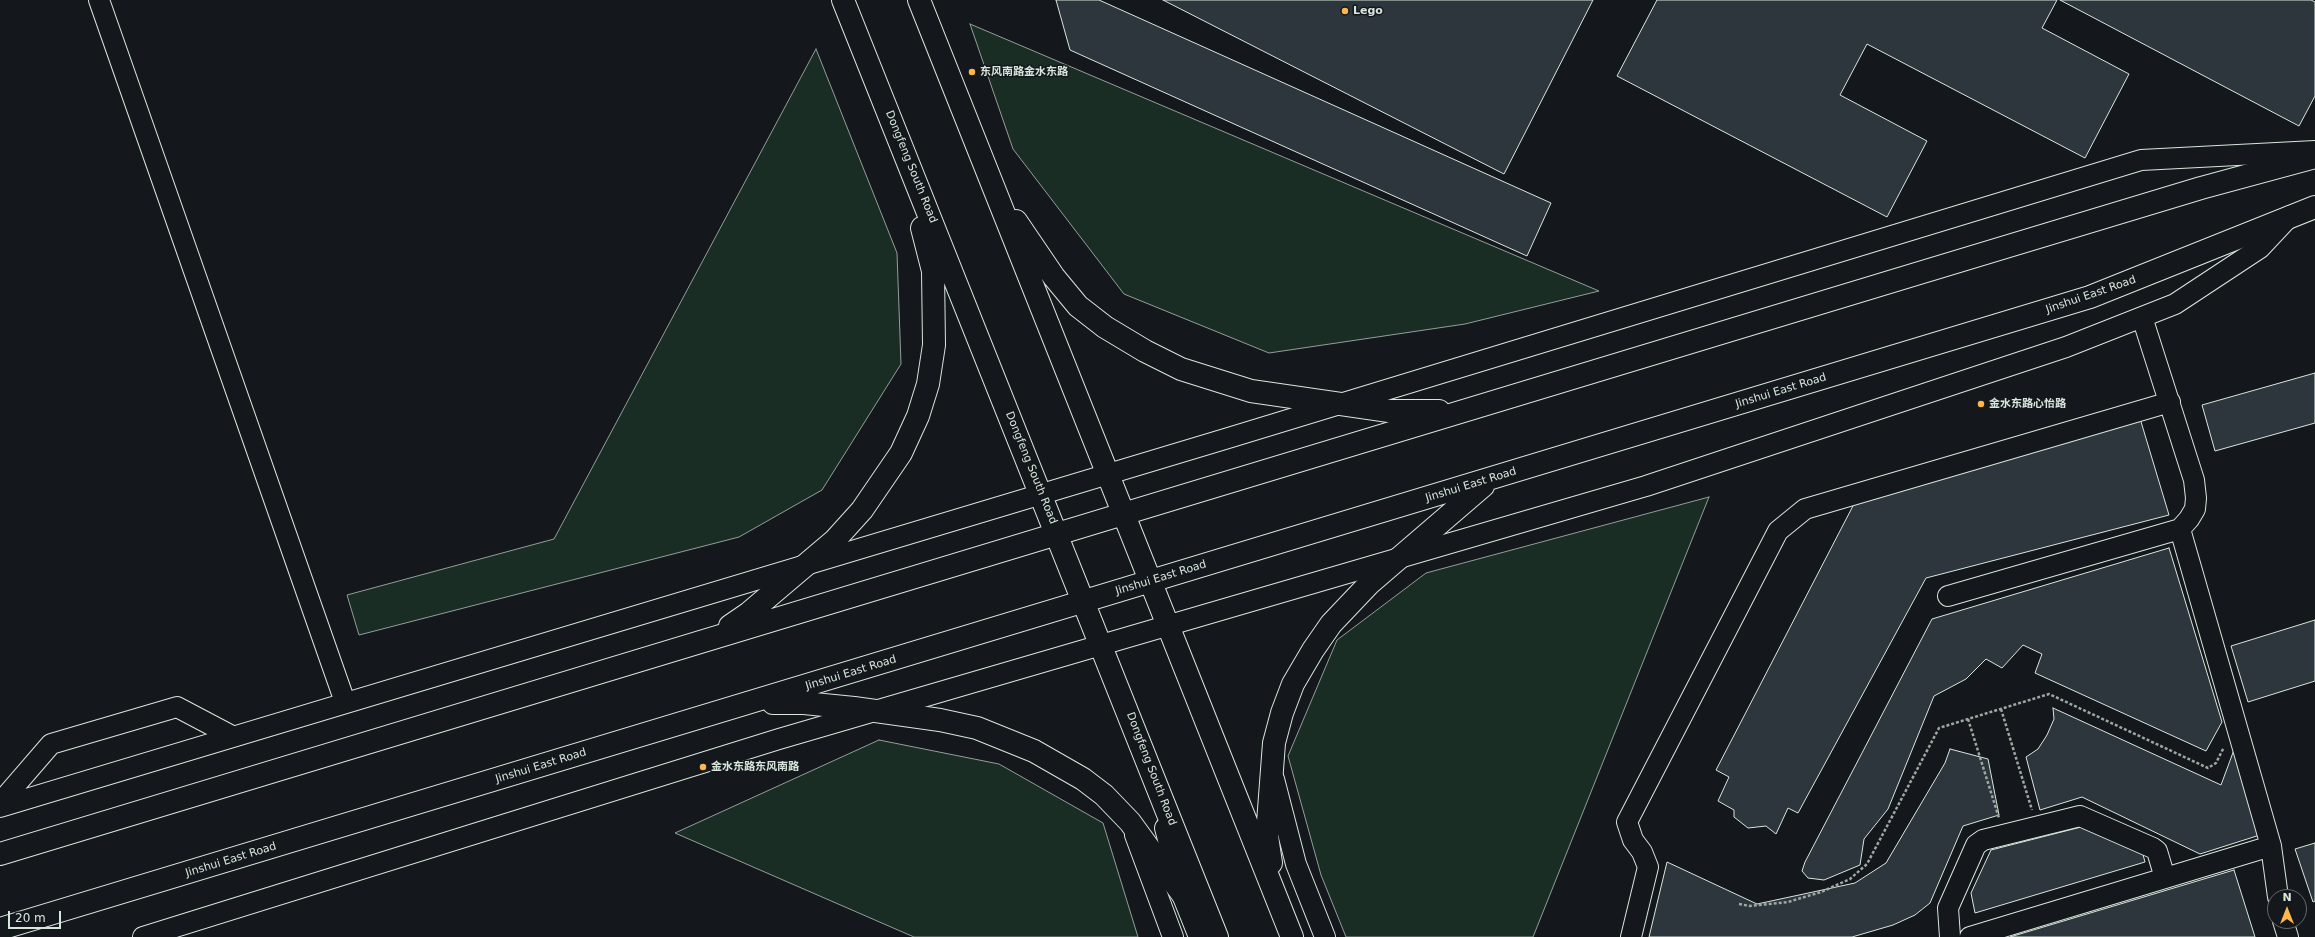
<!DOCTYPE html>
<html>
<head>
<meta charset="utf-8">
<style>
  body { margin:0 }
  #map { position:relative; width:2315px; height:937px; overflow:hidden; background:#14181c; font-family:"DejaVu Sans",sans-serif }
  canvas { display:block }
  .north { position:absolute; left:2267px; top:889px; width:40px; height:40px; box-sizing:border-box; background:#14181c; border:1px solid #626a69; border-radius:50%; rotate:0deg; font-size:11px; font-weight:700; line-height:16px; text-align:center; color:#d8e6dc }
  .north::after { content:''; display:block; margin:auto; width:14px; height:18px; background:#ffb74d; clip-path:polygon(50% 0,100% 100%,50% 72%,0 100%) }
  .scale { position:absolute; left:8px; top:911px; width:53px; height:18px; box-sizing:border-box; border:2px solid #d8e6dc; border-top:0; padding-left:5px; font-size:12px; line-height:14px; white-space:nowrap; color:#d8e6dc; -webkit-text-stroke:3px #14181c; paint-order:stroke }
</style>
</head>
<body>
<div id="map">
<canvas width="2315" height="937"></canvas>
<div class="north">N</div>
<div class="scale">20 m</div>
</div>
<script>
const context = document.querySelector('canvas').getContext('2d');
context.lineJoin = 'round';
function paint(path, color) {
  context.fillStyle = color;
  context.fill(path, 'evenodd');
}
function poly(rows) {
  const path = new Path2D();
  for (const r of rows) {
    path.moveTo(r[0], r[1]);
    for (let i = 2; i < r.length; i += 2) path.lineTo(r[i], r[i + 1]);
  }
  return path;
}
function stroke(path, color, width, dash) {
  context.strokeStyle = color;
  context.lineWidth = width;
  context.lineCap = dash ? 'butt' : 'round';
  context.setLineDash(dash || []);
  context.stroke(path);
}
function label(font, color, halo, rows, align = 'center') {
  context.font = font + ' "DejaVu Sans","Noto Sans SC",sans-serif';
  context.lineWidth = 3;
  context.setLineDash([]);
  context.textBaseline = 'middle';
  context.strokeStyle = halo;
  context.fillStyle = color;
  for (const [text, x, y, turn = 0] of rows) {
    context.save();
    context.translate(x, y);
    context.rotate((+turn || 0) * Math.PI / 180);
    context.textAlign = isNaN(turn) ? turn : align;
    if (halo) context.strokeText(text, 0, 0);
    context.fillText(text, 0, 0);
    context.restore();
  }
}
const green = poly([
  [970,24,1599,291,1465,324,1269,353,1124,294,1013,149,970,24],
  [816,49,897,253,901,364,822,490,739,537,359,635,347,595,554,539,816,49],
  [1709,497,1533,937,1346,937,1321,875,1288,756,1337,640,1426,573,1709,497],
  [879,740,999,764,1103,823,1138,937,914,937,675,833,879,740]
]);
paint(green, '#1a2d24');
stroke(green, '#939e99', 1);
const building = poly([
  [1056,0,1099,0,1551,203,1527,256,1070,50,1056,0],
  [1163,0,1593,0,1504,174,1163,0],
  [1657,0,2057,0,2042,28,2129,74,2085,158,1867,44,1840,95,1927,141,1887,217,1617,76,1657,0],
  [2060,0,2311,0,2315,2,2315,96,2299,126,2060,0],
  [2315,373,2315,423,2215,451,2202,405,2315,373],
  [2139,415,2169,515,1926,578,1798,813,1788,808,1776,834,1766,826,1748,828,1734,817,1734,810,1718,801,1729,777,1716,770,1855,502,2139,415],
  [2169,548,2222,722,2206,751,2035,673,2042,654,2023,645,2002,668,1986,659,1966,679,1934,696,1888,809,1864,839,1860,865,1824,880,1808,878,1802,871,1805,862,1932,619,2169,548],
  [2315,620,2315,681,2248,702,2231,646,2315,620],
  [2053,708,2221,785,2238,739,2263,834,2200,854,2082,797,2040,810,2026,757,2038,749,2047,735,2054,719,2053,708],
  [1950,749,1988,759,1999,815,1963,826,1930,903,1915,915,1893,925,1852,937,1649,937,1667,862,1757,904,1855,883,1886,863,1945,763,1950,749],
  [2085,826,2142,851,2145,862,1975,913,1971,893,1991,850,2085,826],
  [2315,843,2315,901,2313,902,2295,849,2315,843],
  [2234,870,2255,937,2010,937,2234,870]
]);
paint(building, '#2c363c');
stroke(building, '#d8e6dc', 1);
const minor = poly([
  [99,0,345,702],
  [2180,529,2271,846,2278,897],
  [1948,596,2180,529,2189,519,2195,509,2196,498,2194,480,2142,317],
  [1274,779,1296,864,1325,937],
  [0,803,51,744,177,707,232,736],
  [0,807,1225,439,2141,160,2315,151],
  [1165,828,1183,897,1199,937],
  [1135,835,1173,937],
  [2283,921,2288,937],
  [143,937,779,739,1646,486,2066,347,2175,304,2260,248,2290,216],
  [1631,937,1648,867,1642,852,1633,840,1627,822,1778,531,1805,509,2170,402],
  [1950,937,1948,908,1976,845,1983,840,2080,816,2153,848,2157,851,2165,878],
  [1970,937,2271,846]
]);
const major = poly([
  [843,0,1217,937],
  [919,0,1292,937],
  [1016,221,1054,277,1078,306,1105,327,1145,351,1181,369,1251,391,1389,411,1439,411],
  [730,626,749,613,834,541,862,510,901,453,918,416,928,384,934,345,933,271,922,228],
  [773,703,804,703,854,708,940,720,977,728,1034,751,1083,779,1104,795,1130,822,1204,924],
  [0,854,1916,274,2201,188,2315,157],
  [1271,863,1267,836,1274,743,1282,713,1293,684,1313,650,1331,624,1369,584,1483,486],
  [0,929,2090,297,2315,207]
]);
stroke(minor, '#d8e6dc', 22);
stroke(major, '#d8e6dc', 24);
stroke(poly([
  [2001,709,2032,810],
  [1968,719,1999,818],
  [1739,904,1750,906,1788,902,1821,892,1850,879,1867,864,1939,728,2049,694,2208,768,2216,763,2224,747]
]), '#9da8a2', 2.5, [3, 2]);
stroke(minor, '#14181c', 20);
stroke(major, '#14181c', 22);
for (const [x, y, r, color] of [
  [1345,11,4,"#ffb74d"],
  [972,72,4,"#ffb74d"],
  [1981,404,4,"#ffb74d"],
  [703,767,4,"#ffb74d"]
]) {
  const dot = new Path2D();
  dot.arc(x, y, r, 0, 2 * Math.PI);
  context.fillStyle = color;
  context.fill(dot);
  stroke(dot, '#14181c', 1.5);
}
label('bold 11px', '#d8e6dc', '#14181c', [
  ["Lego",1353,11],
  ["东风南路金水东路",980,72],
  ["金水东路心怡路",1989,404],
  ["金水东路东风南路",711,767]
], 'left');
label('11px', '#d8e6dc', '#14181c', [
  ["Dongfeng South Road",911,167,68],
  ["Jinshui East Road",2091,295,-19],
  ["Jinshui East Road",1781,391,-17],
  ["Dongfeng South Road",1031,468,68],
  ["Jinshui East Road",1471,485,-17],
  ["Jinshui East Road",1161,578,-17],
  ["Jinshui East Road",851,673,-17],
  ["Jinshui East Road",541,766,-17],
  ["Dongfeng South Road",1151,769,69],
  ["Jinshui East Road",231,860,-17]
]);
</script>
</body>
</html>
